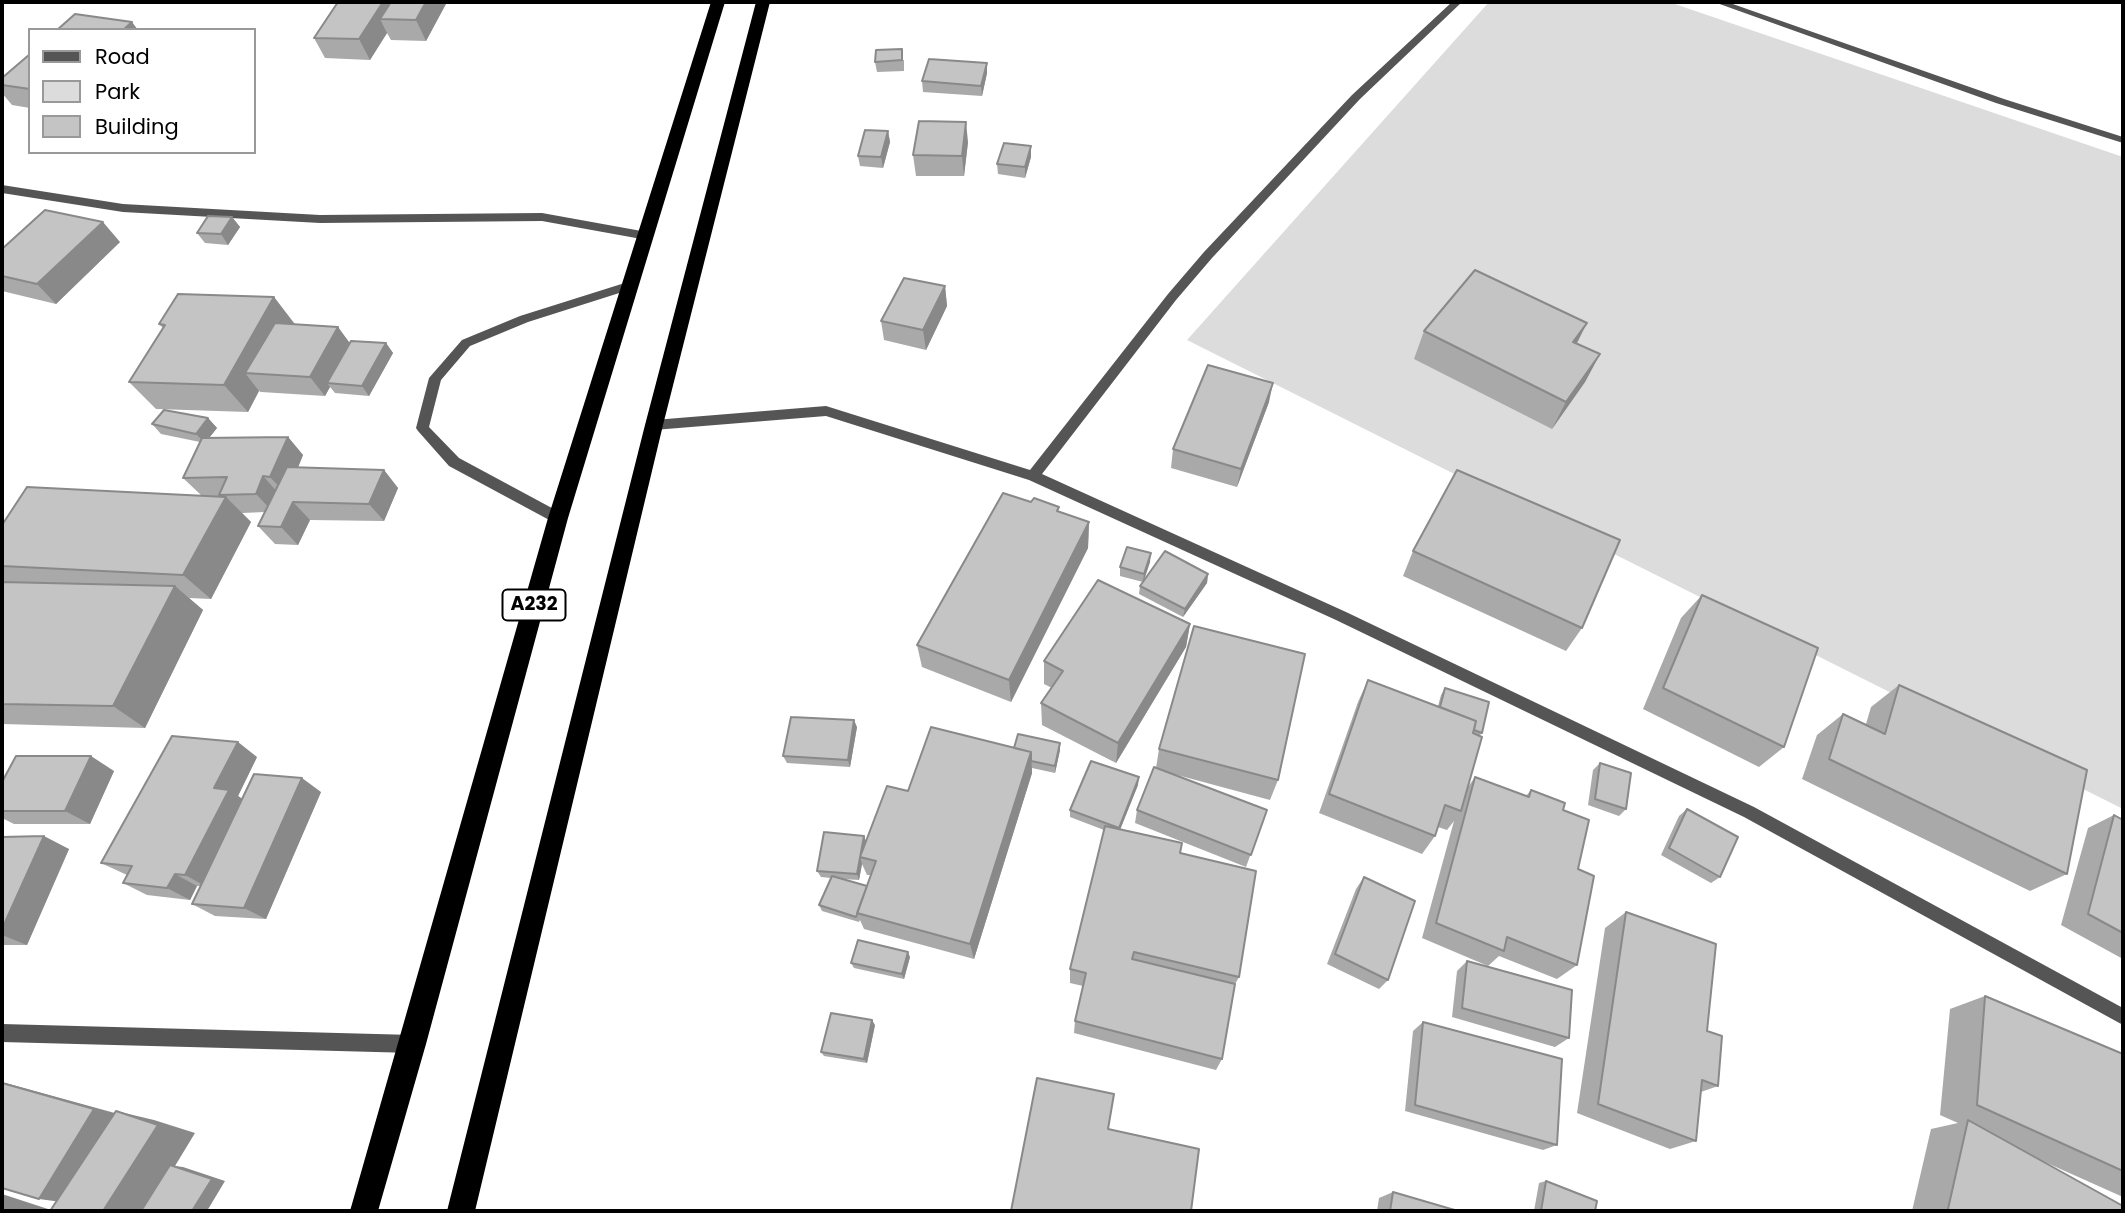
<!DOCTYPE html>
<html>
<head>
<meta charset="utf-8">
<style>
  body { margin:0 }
  #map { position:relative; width:2125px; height:1213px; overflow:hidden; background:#fff; font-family:Poppins,sans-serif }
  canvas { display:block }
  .frame { position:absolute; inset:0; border:4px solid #000; pointer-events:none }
  .legend { position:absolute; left:28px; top:28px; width:228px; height:126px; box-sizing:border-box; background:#fff; border:2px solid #999; margin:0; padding:9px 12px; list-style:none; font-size:21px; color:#000 }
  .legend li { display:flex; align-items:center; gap:14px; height:35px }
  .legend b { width:35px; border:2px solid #999 }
</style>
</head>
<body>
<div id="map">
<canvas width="2125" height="1213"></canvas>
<div class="frame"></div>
<ul class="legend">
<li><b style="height:9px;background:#555"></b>Road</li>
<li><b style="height:19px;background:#dcdcdc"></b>Park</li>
<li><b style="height:19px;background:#c4c4c4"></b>Building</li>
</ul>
</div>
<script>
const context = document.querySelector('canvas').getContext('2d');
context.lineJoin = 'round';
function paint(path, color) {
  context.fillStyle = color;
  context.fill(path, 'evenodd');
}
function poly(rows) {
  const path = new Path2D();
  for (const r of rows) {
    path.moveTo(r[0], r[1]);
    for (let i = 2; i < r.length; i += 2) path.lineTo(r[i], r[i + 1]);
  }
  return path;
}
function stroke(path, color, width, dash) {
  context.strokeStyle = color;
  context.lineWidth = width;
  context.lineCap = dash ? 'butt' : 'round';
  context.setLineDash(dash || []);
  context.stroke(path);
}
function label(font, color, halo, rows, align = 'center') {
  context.font = font + ' Poppins,sans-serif';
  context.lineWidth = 5;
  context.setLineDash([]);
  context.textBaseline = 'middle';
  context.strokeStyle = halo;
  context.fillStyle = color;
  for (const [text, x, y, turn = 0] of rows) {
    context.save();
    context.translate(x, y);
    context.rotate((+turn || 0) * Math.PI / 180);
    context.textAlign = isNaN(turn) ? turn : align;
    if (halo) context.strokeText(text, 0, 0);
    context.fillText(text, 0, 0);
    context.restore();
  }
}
paint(poly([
  [1489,2,1669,2,2123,157,2123,809,1187,340]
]), '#dcdcdc');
paint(poly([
  [631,281,635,282,635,288,528,322,470,346,441,380,429,427,459,458,563,514,565,518,563,522,553,522,449,466,418,431,416,428,429,378,462,340,520,316,631,281]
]), '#555');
paint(poly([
  [1452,2,1462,2,1360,99,1212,258,1176,300,1042,474,1346,612,1754,807,2123,1008,2123,1025,1744,817,1336,620,1029,480,826,416,654,430,648,425,654,420,826,406,1030,470,1168,294,1204,252,1352,95,1452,2],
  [1714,2,1727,2,2004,99,2123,137,2123,143,1996,103,1714,2],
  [2,185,123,204,320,215,542,213,647,232,653,236,647,240,542,221,320,223,123,212,2,193,2,185],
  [2,1024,413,1035,419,1038,422,1044,419,1050,413,1053,2,1042,2,1024]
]), '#555');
paint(poly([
  [711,2,725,2,568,518,426,1044,378,1211,350,1211,548,518,711,2],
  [756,2,770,2,663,425,475,1211,447,1211,645,425,756,2]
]), '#000');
paint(poly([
  [338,2,447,2,426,41,391,40,387,33,370,60,325,58,314,38],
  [30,54,30,108,12,105,2,93,2,78],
  [904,60,904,71,877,72,875,62],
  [987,63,987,73,982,96,923,92,922,81],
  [888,131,890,142,883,168,860,166,858,156],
  [968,142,964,176,916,176,913,155],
  [1031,157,1025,178,998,174,997,164],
  [232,217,240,227,228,245,205,243,197,233],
  [120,242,56,304,2,291,2,249],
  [945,286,947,306,926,350,884,340,881,321],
  [274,297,295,324,338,327,349,343,386,343,393,353,369,396,335,393,330,387,325,396,261,392,259,391,248,412,156,409,129,382,163,328,159,324],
  [1424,331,1576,343,1600,354,1585,382,1552,429,1414,359],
  [1269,402,1237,487,1171,468,1173,449],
  [208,418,217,428,209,438,288,437,303,455,298,467,384,470,398,488,384,521,310,520,298,545,275,544,258,526,265,512,242,513,251,522,211,599,189,598,203,610,145,728,2,724,2,525,201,495,183,478,200,442,161,434,152,424],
  [1059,512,1089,522,1088,548,1011,702,922,667,917,645],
  [1413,551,1582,628,1566,651,1403,576],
  [1150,562,1144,581,1208,574,1207,583,1183,617,1139,594,1140,586,1143,582,1120,576,1120,567],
  [1702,595,1784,747,1759,767,1643,709,1681,618],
  [1190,624,1186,647,1116,763,1042,725,1041,703,1052,688,1044,684,1044,661],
  [1368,680,1438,706,1441,695,1445,688,1482,733,1479,736,1468,787,1475,777,1526,796,1531,790,1563,810,1578,869,1577,965,1557,979,1499,956,1488,966,1422,938,1454,821,1447,830,1438,827,1435,836,1422,854,1319,813,1358,702],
  [1899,685,2067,874,2030,891,1802,779,1817,735,1843,714,1866,724,1871,707],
  [857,727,850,767,787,763,783,756],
  [1014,748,1060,750,1055,773,1032,768,1032,773,974,959,864,929,860,920,859,922,822,911,819,905,831,878,821,877,817,871,864,836,866,841,908,791],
  [862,864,867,875,871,875,867,886,843,879,859,880],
  [1159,749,1278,780,1270,800,1166,772,1267,810,1246,867,1135,823,1137,810,1156,768],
  [257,757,238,796,242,799,321,792,266,919,215,916,192,904,201,886,197,886,190,900,147,895,123,883,127,875,101,863],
  [1600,763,1626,809,1619,816,1588,805,1593,770],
  [114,771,90,824,14,824,2,818,2,782],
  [1138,785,1120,829,1180,853,1239,977,1234,986,1222,1059,1216,1070,1074,1033,1075,1021,1083,986,1070,983,1070,969,1104,830,1070,817,1070,810],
  [1687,809,1720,877,1711,883,1661,855,1679,816],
  [2114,815,2123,820,2123,959,2061,925,2088,828],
  [2,837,69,849,27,945,2,945],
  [1364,877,1388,980,1379,989,1327,964,1356,889],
  [1626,912,1707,1031,1718,1086,1701,1092,1696,1141,1670,1149,1577,1113,1605,928],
  [910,957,904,979,854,968,851,963],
  [1467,961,1569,1038,1555,1047,1452,1017,1457,971],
  [1985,996,2123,1054,2123,1197,2038,1159,2123,1211,1912,1211,1931,1129,1958,1123,1940,1115,1950,1009],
  [1423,1022,1557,1145,1543,1150,1405,1111,1413,1031],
  [875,1025,867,1063,824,1056,821,1052],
  [1546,1181,1595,1211,1534,1211,1539,1183],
  [1393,1192,1458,1211,1377,1211,1379,1198]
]), '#a9a9a9');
paint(poly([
  [383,2,406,2,380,19,387,33,370,60,359,39],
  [426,2,447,2,426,41,416,20],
  [132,22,138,30,123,30],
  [987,63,987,73,982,96,981,86],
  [966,122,968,142,964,176,962,156],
  [888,131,890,142,883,168,881,157],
  [1031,146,1031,157,1025,178,1025,167],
  [232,217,240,227,228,245,221,234],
  [103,222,120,242,56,304,37,284],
  [945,286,947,306,926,350,923,330],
  [274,297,295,325,245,373,259,391,248,412,224,385],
  [1587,323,1573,351,1573,342],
  [338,327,352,346,327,383,330,387,325,396,310,377],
  [386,343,393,353,369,396,362,386],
  [1600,354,1585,382,1552,429,1566,402],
  [1273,383,1269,402,1237,487,1241,469],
  [208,418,217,428,205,443,196,434],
  [288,437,303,455,287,495,270,477],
  [384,470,398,488,384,521,369,504],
  [263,476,280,495,273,512,256,494],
  [226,497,251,522,211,599,183,575],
  [293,502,310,520,298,545,281,527],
  [1089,522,1088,548,1011,702,1009,680],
  [1151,553,1150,562,1143,582,1144,574],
  [1208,574,1207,583,1183,617,1185,609],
  [175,586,203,610,145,728,113,706],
  [1190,624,1186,647,1116,763,1118,743],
  [854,720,857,727,850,767,848,760],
  [238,742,257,757,238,796,249,803,207,887,185,875,214,788],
  [1060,743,1060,750,1055,773,1055,766],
  [1031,752,1032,773,974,959,970,944],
  [91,756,114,771,90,824,65,811],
  [1139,777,1138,785,1118,835,1119,828],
  [302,778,321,792,266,919,244,908],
  [44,836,69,849,27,945,2,935,2,929],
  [864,836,866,842,860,857],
  [860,857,862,864,859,880,857,874],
  [175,874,197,886,190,900,167,888],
  [908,952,910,957,904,979,902,974],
  [872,1020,875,1025,867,1063,864,1059],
  [2,1082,122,1115,69,1203,39,1199],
  [116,1111,154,1120,195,1133,175,1166,183,1167,225,1181,207,1211,103,1211],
  [2,1194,48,1209,46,1211,2,1211]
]), '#898989');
const building = poly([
  [338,2,383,2,359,39,314,38,338,2],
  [391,2,426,2,416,20,380,19,391,2],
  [75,14,132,22,123,30,57,30,75,14],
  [902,49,902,60,875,62,876,50,902,49],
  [30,54,30,89,2,85,2,78,30,54],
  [929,59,987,63,981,86,922,81,929,59],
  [919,121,966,122,962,156,913,155,919,121],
  [865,130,888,131,881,157,858,156,865,130],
  [1004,143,1031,146,1025,167,997,164,1004,143],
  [45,210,103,222,37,284,2,276,2,249,45,210],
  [208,216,232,217,221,234,197,233,208,216],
  [1475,270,1587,323,1573,342,1600,354,1566,402,1424,331,1475,270],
  [904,278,945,286,923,330,881,321,904,278],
  [178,294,274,297,224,385,129,382,165,325,159,324,178,294],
  [275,323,338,327,310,377,245,373,275,323],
  [351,341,386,343,362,386,327,383,351,341],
  [1208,365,1273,383,1241,469,1173,449,1208,365],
  [164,410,208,418,196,434,152,424,164,410],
  [288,437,270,477,263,476,256,494,219,495,227,477,183,478,202,438,288,437],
  [287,467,384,470,369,504,293,502,281,527,258,526,287,467],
  [1457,470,1620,540,1582,628,1413,551,1457,470],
  [27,487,226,497,183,575,2,566,2,525,27,487],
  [1003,493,1031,502,1034,498,1059,507,1057,511,1089,522,1009,680,917,645,1003,493],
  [1127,547,1151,553,1144,574,1120,567,1127,547],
  [1165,551,1208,574,1185,609,1140,586,1165,551],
  [1098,580,1190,624,1118,743,1041,703,1063,671,1044,661,1098,580],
  [2,582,175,586,113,706,2,704,2,582],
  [1702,595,1818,648,1784,747,1663,688,1702,595],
  [1194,626,1305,654,1278,780,1159,749,1194,626],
  [1368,680,1476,721,1473,733,1482,737,1461,811,1445,805,1435,836,1329,794,1368,680],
  [1899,685,2087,770,2067,874,1829,759,1843,714,1885,734,1899,685],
  [1445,688,1489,702,1482,733,1474,730,1476,721,1440,707,1445,688],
  [791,717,854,720,848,760,783,756,791,717],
  [931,727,1031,752,970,944,857,913,876,861,860,857,887,786,908,791,931,727],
  [1018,734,1060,743,1055,766,1031,761,1031,752,1014,748,1018,734],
  [172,736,238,742,214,788,229,790,185,875,175,874,167,888,123,883,132,866,101,863,172,736],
  [16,756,91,756,65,811,2,811,2,782,16,756],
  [1091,761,1139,777,1119,828,1070,810,1091,761],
  [1600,763,1631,773,1626,809,1595,799,1600,763],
  [1154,767,1267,810,1251,855,1137,810,1154,767],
  [254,774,302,778,244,908,192,904,254,774],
  [1475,777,1529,797,1531,790,1565,803,1563,810,1589,820,1578,869,1594,876,1577,965,1507,937,1504,951,1436,923,1475,777],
  [1687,809,1738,837,1720,877,1669,848,1687,809],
  [2114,815,2123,820,2123,933,2088,914,2114,815],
  [1105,826,1182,843,1180,853,1256,871,1239,977,1134,952,1132,959,1235,984,1222,1059,1075,1021,1086,973,1070,969,1105,826],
  [824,832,864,836,857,874,817,871,824,832],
  [44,836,2,929,2,837,44,836],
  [832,876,867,886,856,917,819,905,832,876],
  [1364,877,1415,901,1388,980,1335,954,1364,877],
  [1626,912,1716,944,1707,1031,1722,1036,1718,1086,1702,1080,1696,1141,1598,1104,1626,912],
  [858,940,908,952,902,974,851,963,858,940],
  [1467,961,1572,990,1569,1038,1462,1008,1467,961],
  [1985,996,2123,1054,2123,1171,1977,1105,1985,996],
  [831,1013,872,1020,864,1059,821,1052,831,1013],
  [1423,1022,1562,1059,1557,1145,1415,1105,1423,1022],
  [1037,1078,1114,1094,1108,1129,1199,1149,1191,1211,1011,1211,1037,1078],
  [2,1083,94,1109,39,1199,2,1188,2,1083],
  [116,1111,158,1125,103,1211,50,1211,116,1111],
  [1968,1120,2123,1206,2123,1211,1951,1211,1948,1209,1968,1120],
  [170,1165,212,1179,192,1211,141,1211,170,1165],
  [1546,1181,1597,1201,1595,1211,1541,1211,1546,1181],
  [1393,1192,1458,1211,1390,1211,1393,1192]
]);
paint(building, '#c4c4c4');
stroke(building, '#898989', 2);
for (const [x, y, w] of [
  [534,605,63]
]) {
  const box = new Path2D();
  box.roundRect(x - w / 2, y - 15.5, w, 31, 5);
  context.fillStyle = '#fff';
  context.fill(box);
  stroke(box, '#000', 2);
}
label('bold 19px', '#000', null, [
  ["A232",534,605]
]);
</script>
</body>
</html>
